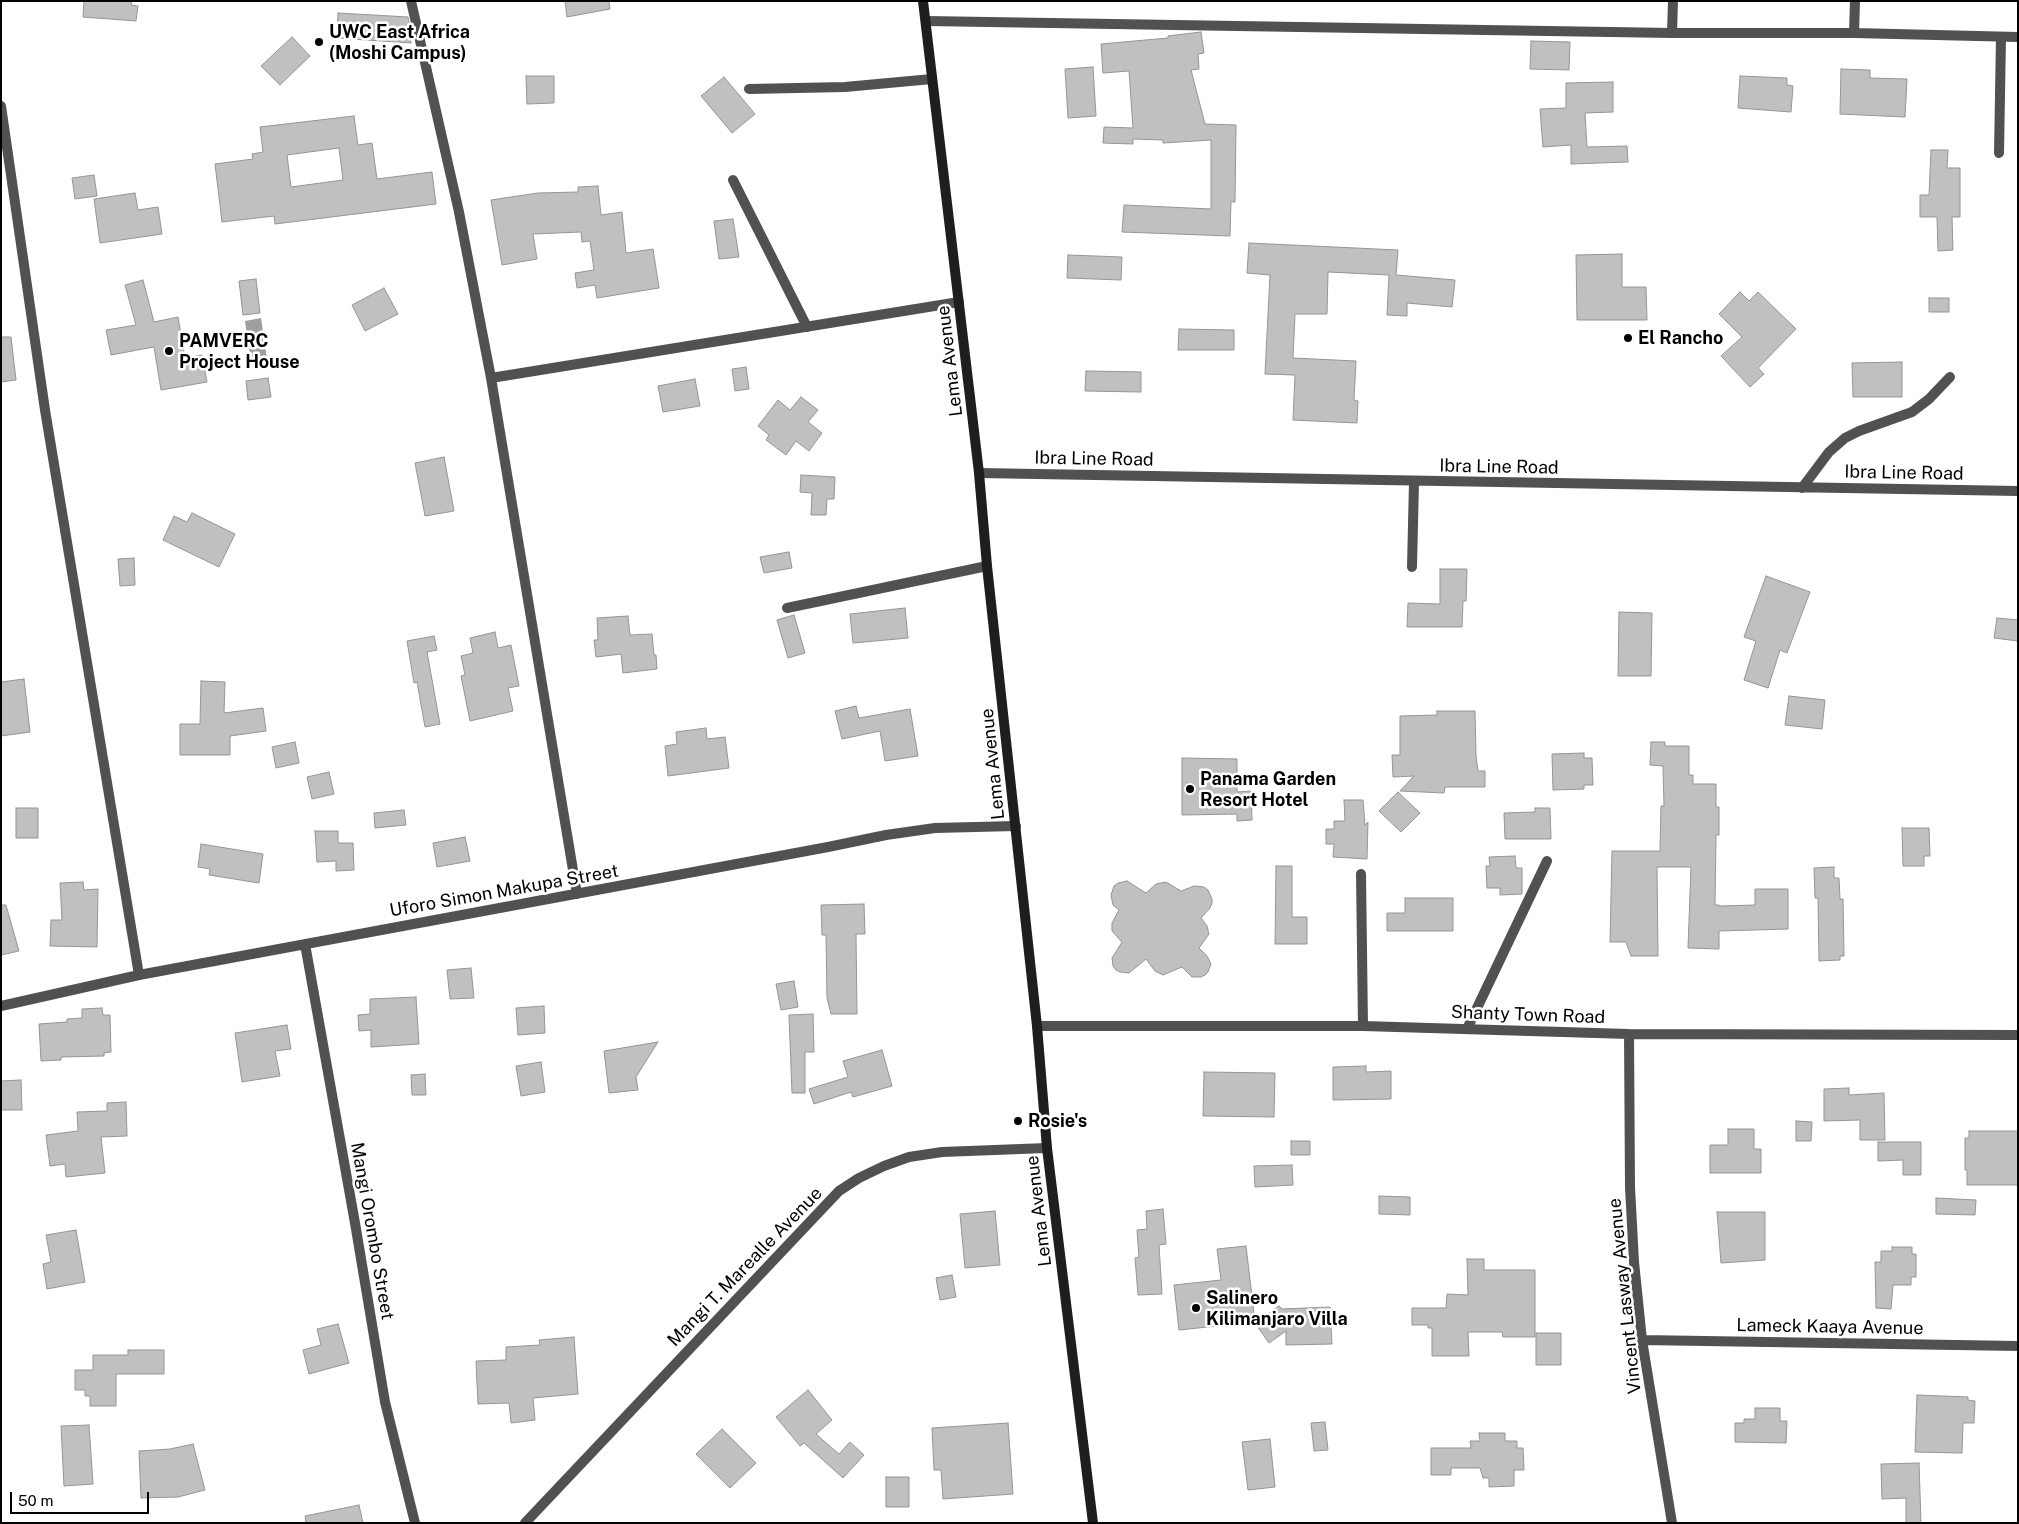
<!DOCTYPE html>
<html>
<head>
<meta charset="utf-8">
<style>
  body { margin:0 }
  #map { position:relative; width:2019px; height:1524px; overflow:hidden; background:#fff; font-family:"Public Sans",sans-serif }
  canvas { display:block }
  .frame { position:absolute; inset:0; border:2px solid #000; pointer-events:none }
  .scale { position:absolute; left:10px; top:1492px; width:139px; height:22px; box-sizing:border-box; border:2px solid #000; border-top:0; padding-left:6px; font-size:15px; line-height:18px; white-space:nowrap; color:#000; -webkit-text-stroke:4px #fff; paint-order:stroke }
</style>
</head>
<body>
<div id="map">
<canvas width="2019" height="1524"></canvas>
<div class="frame"></div>
<div class="scale">50 m</div>
</div>
<script>
const context = document.querySelector('canvas').getContext('2d');
context.lineJoin = 'round';
function paint(path, color) {
  context.fillStyle = color;
  context.fill(path, 'evenodd');
}
function poly(rows) {
  const path = new Path2D();
  for (const r of rows) {
    path.moveTo(r[0], r[1]);
    for (let i = 2; i < r.length; i += 2) path.lineTo(r[i], r[i + 1]);
  }
  return path;
}
function stroke(path, color, width, dash) {
  context.strokeStyle = color;
  context.lineWidth = width;
  context.lineCap = dash ? 'butt' : 'round';
  context.setLineDash(dash || []);
  context.stroke(path);
}
function label(font, color, halo, rows, align = 'center') {
  context.font = font + ' "Public Sans",sans-serif';
  context.lineWidth = 5;
  context.setLineDash([]);
  context.textBaseline = 'middle';
  context.strokeStyle = halo;
  context.fillStyle = color;
  for (const [text, x, y, turn = 0] of rows) {
    context.save();
    context.translate(x, y);
    context.rotate((+turn || 0) * Math.PI / 180);
    context.textAlign = isNaN(turn) ? turn : align;
    if (halo) context.strokeText(text, 0, 0);
    context.fillText(text, 0, 0);
    context.restore();
  }
}
paint(poly([
  [261,318,267,359,251,362,245,321]
]), '#9f9f9f');
const building = poly([
  [84,1,132,1,131,5,138,6,136,21,83,17,84,1],
  [565,1,609,1,610,9,567,17,565,1],
  [338,13,408,17,411,33,411,43,337,38,338,13],
  [1201,32,1204,53,1198,54,1199,69,1191,70,1205,124,1236,125,1235,202,1231,202,1230,236,1122,232,1124,205,1211,209,1211,140,1163,143,1163,140,1133,139,1133,144,1103,143,1104,127,1133,128,1129,71,1103,73,1101,44,1168,38,1168,36,1201,32],
  [292,37,310,56,280,85,261,66,292,37],
  [1531,41,1570,42,1569,70,1530,69,1531,41],
  [1093,67,1096,116,1068,118,1065,69,1093,67],
  [1841,69,1870,70,1870,78,1907,79,1905,117,1840,114,1841,69],
  [526,76,554,76,554,103,527,104,526,76],
  [1740,76,1787,78,1787,85,1793,86,1791,112,1738,108,1740,76],
  [724,77,755,114,732,133,701,96,724,77],
  [1613,82,1613,112,1585,113,1587,147,1627,146,1628,162,1571,164,1571,145,1543,147,1540,109,1566,108,1566,83,1613,82],
  [354,116,358,145,372,143,377,179,432,172,436,204,275,224,274,216,222,222,215,164,253,159,252,154,263,152,260,127,354,116],
  [339,148,343,180,291,187,287,155,339,148],
  [1931,150,1948,150,1947,168,1960,168,1960,217,1952,217,1953,250,1938,251,1937,217,1920,217,1920,195,1929,195,1931,150],
  [94,175,97,196,75,199,72,178,94,175],
  [598,186,601,215,622,212,626,253,653,249,659,288,597,298,595,285,577,288,575,273,594,270,590,241,582,242,581,232,533,234,537,259,502,265,491,200,538,193,578,192,578,187,598,186],
  [135,193,138,210,158,207,162,234,100,243,94,199,135,193],
  [733,219,739,257,719,259,714,221,733,219],
  [1249,243,1398,250,1396,275,1455,280,1452,307,1407,303,1407,316,1387,315,1389,275,1328,272,1327,314,1295,314,1293,358,1356,361,1354,400,1358,401,1357,423,1293,420,1295,375,1265,374,1270,275,1247,273,1249,243],
  [1622,254,1622,287,1646,287,1647,320,1577,320,1576,255,1622,254],
  [1068,255,1122,257,1121,280,1067,278,1068,255],
  [256,279,260,313,243,315,239,281,256,279],
  [143,280,154,322,178,317,185,358,202,355,207,382,161,390,154,347,111,355,106,330,136,325,125,285,143,280],
  [384,288,398,314,365,331,352,305,384,288],
  [1740,292,1749,301,1758,292,1796,329,1758,368,1764,374,1750,387,1721,356,1742,337,1719,314,1740,292],
  [1929,298,1949,298,1949,312,1929,312,1929,298],
  [1179,329,1234,330,1234,350,1178,350,1179,329],
  [1,337,11,337,16,380,1,382,1,337],
  [1902,362,1902,397,1853,397,1852,363,1902,362],
  [746,367,749,389,735,391,732,369,746,367],
  [1086,371,1141,372,1141,392,1085,391,1086,371],
  [268,378,271,397,248,400,246,381,268,378],
  [695,379,700,406,663,412,658,386,695,379],
  [801,397,818,410,808,422,822,433,809,451,796,441,786,455,766,440,769,435,758,426,778,400,790,410,801,397],
  [444,457,454,511,425,516,415,463,444,457],
  [801,475,835,477,834,499,827,499,826,515,811,515,812,493,800,492,801,475],
  [192,513,235,534,219,567,163,540,174,516,187,522,192,513],
  [789,552,792,568,764,573,760,557,789,552],
  [134,558,135,585,120,586,118,559,134,558],
  [1440,569,1467,569,1466,601,1463,601,1462,627,1407,627,1408,603,1440,604,1440,569],
  [1766,576,1810,592,1787,653,1780,650,1768,688,1744,680,1756,641,1744,637,1766,576],
  [905,608,908,638,853,643,850,614,905,608],
  [1619,612,1652,613,1651,676,1618,676,1619,612],
  [794,615,805,653,788,658,777,620,794,615],
  [628,616,630,635,652,634,654,655,656,655,657,669,623,673,621,654,596,657,594,640,598,640,597,618,628,616],
  [1997,618,2018,620,2018,641,1994,638,1997,618],
  [495,632,498,648,511,645,519,686,508,688,513,711,470,721,461,676,465,675,461,656,473,653,470,638,495,632],
  [434,636,437,650,427,652,440,724,425,727,417,682,414,683,407,641,434,636],
  [24,679,30,732,1,736,1,682,24,679],
  [201,681,225,682,224,713,263,708,266,731,230,736,230,755,180,755,180,724,200,724,201,681],
  [1789,696,1825,700,1822,729,1785,725,1789,696],
  [856,706,859,718,910,709,918,756,885,761,880,731,842,739,835,711,856,706],
  [1437,711,1475,711,1476,756,1478,771,1485,771,1485,787,1445,787,1444,793,1400,791,1414,776,1393,777,1392,755,1400,755,1400,716,1437,715,1437,711],
  [706,728,707,739,725,737,729,768,668,776,665,746,677,744,676,732,706,728],
  [295,742,299,763,276,768,272,747,295,742],
  [1651,742,1665,742,1665,746,1689,746,1689,775,1693,775,1693,784,1716,784,1716,807,1719,807,1719,835,1716,835,1715,905,1719,905,1719,906,1755,905,1755,889,1788,889,1788,929,1719,931,1719,949,1688,948,1691,867,1657,867,1658,956,1631,956,1626,942,1610,942,1612,851,1660,851,1661,806,1664,806,1663,766,1650,765,1651,742],
  [1584,753,1584,758,1592,758,1593,785,1584,785,1584,789,1553,790,1552,754,1584,753],
  [1182,758,1237,759,1237,792,1251,791,1252,820,1237,821,1237,814,1182,815,1182,758],
  [329,772,334,794,312,799,307,777,329,772],
  [1398,792,1420,813,1401,832,1379,811,1398,792],
  [1344,800,1363,800,1365,825,1368,822,1367,859,1333,857,1334,844,1326,844,1326,829,1334,829,1334,821,1345,821,1344,800],
  [16,808,38,808,38,838,16,838,16,808],
  [1535,808,1550,808,1551,839,1505,839,1504,813,1535,812,1535,808],
  [404,810,406,825,375,828,374,813,404,810],
  [1902,828,1929,828,1930,856,1924,856,1924,866,1903,866,1902,828],
  [315,831,338,831,338,843,353,843,354,870,336,871,336,861,317,862,315,831],
  [465,837,470,861,437,867,433,843,465,837],
  [201,844,263,854,259,883,209,875,210,869,198,867,201,844],
  [1515,856,1516,868,1522,868,1522,894,1500,895,1500,888,1487,888,1486,866,1490,866,1489,857,1515,856],
  [1276,866,1292,866,1292,917,1307,917,1307,944,1275,944,1276,866],
  [1834,867,1834,878,1839,878,1840,899,1843,899,1844,956,1840,956,1840,960,1819,961,1818,898,1815,898,1814,868,1834,867],
  [1127,881,1146,893,1156,884,1166,882,1181,891,1194,886,1204,887,1208,890,1212,899,1212,903,1210,908,1201,918,1207,926,1209,934,1199,948,1207,956,1211,964,1208,972,1205,975,1201,977,1192,977,1182,967,1163,975,1155,971,1146,959,1129,973,1120,972,1116,970,1113,966,1112,958,1122,942,1112,931,1112,923,1119,910,1113,905,1111,895,1114,886,1118,883,1127,881],
  [83,882,84,890,98,889,97,947,50,946,51,920,62,920,60,883,83,882],
  [1405,898,1453,898,1453,931,1387,931,1387,913,1405,913,1405,898],
  [864,904,865,934,856,934,857,1014,831,1014,827,998,826,935,822,935,821,905,864,904],
  [1,905,6,905,19,951,1,955,1,905],
  [471,968,474,998,450,999,447,970,471,968],
  [794,981,798,1007,781,1010,776,984,794,981],
  [416,997,419,1044,371,1047,371,1030,359,1031,358,1015,370,1014,370,999,416,997],
  [544,1006,545,1033,518,1035,516,1008,544,1006],
  [102,1008,103,1015,110,1015,111,1052,104,1053,104,1056,61,1057,61,1060,41,1061,39,1024,67,1022,67,1019,82,1018,82,1009,102,1008],
  [813,1014,814,1052,805,1052,805,1093,792,1093,789,1015,813,1014],
  [287,1025,291,1049,275,1051,280,1076,242,1082,235,1033,287,1025],
  [658,1042,636,1077,638,1090,609,1093,604,1051,658,1042],
  [882,1050,892,1086,853,1097,851,1092,814,1104,809,1089,848,1077,843,1061,882,1050],
  [541,1062,545,1092,521,1096,516,1066,541,1062],
  [1366,1066,1366,1072,1391,1071,1391,1099,1333,1100,1333,1067,1366,1066],
  [1204,1072,1275,1073,1274,1117,1203,1116,1204,1072],
  [425,1074,426,1095,412,1095,411,1075,425,1074],
  [21,1080,22,1110,1,1110,1,1081,21,1080],
  [1849,1088,1849,1095,1884,1093,1885,1140,1860,1140,1860,1120,1824,1121,1824,1089,1849,1088],
  [126,1102,127,1136,101,1137,105,1173,66,1177,65,1164,50,1166,46,1135,78,1131,77,1112,107,1111,107,1103,126,1102],
  [1796,1121,1812,1122,1811,1141,1796,1141,1796,1121],
  [1728,1129,1754,1129,1754,1149,1761,1149,1761,1173,1710,1173,1710,1145,1728,1145,1728,1129],
  [1969,1131,2018,1131,2018,1185,1967,1185,1967,1170,1965,1170,1965,1138,1969,1138,1969,1131],
  [1291,1141,1310,1141,1310,1155,1291,1155,1291,1141],
  [1878,1142,1921,1142,1921,1175,1903,1175,1903,1160,1878,1161,1878,1142],
  [1292,1165,1293,1185,1255,1187,1254,1166,1292,1165],
  [1379,1196,1410,1197,1410,1215,1379,1214,1379,1196],
  [1936,1198,1976,1200,1975,1215,1936,1214,1936,1198],
  [1163,1209,1166,1244,1159,1245,1162,1294,1138,1295,1135,1258,1139,1257,1137,1230,1147,1229,1146,1211,1163,1209],
  [995,1211,1000,1265,965,1268,960,1214,995,1211],
  [1717,1212,1765,1212,1765,1260,1721,1263,1717,1212],
  [76,1230,85,1282,47,1289,43,1264,51,1262,46,1235,76,1230],
  [1246,1246,1255,1322,1179,1330,1174,1285,1221,1280,1217,1249,1246,1246],
  [1892,1247,1912,1247,1912,1254,1916,1254,1916,1277,1911,1277,1911,1285,1893,1285,1891,1309,1876,1308,1875,1262,1881,1262,1881,1251,1892,1251,1892,1247],
  [1467,1259,1484,1259,1484,1270,1535,1270,1535,1337,1503,1337,1502,1332,1468,1332,1469,1356,1432,1356,1432,1328,1428,1328,1428,1325,1412,1325,1412,1308,1446,1308,1447,1294,1468,1295,1467,1259],
  [952,1275,956,1297,940,1300,936,1278,952,1275],
  [1279,1306,1282,1309,1330,1307,1332,1344,1286,1345,1286,1331,1269,1343,1255,1323,1279,1306],
  [338,1324,349,1363,309,1374,303,1350,321,1345,317,1329,338,1324],
  [1536,1333,1561,1333,1561,1365,1536,1365,1536,1333],
  [574,1337,578,1394,533,1398,535,1420,511,1423,509,1403,478,1404,476,1361,506,1360,506,1347,540,1345,539,1340,574,1337],
  [128,1350,164,1350,164,1374,116,1374,116,1406,90,1406,90,1396,85,1396,85,1390,75,1390,75,1370,93,1370,93,1355,128,1355,128,1350],
  [808,1390,832,1420,816,1434,839,1454,850,1442,864,1455,843,1478,804,1443,800,1446,776,1417,808,1390],
  [1917,1395,1968,1397,1968,1400,1975,1401,1974,1423,1963,1423,1962,1453,1915,1452,1917,1395],
  [1755,1408,1780,1408,1780,1421,1787,1421,1786,1443,1735,1442,1735,1423,1744,1423,1744,1419,1755,1419,1755,1408],
  [1325,1422,1328,1450,1314,1451,1311,1423,1325,1422],
  [1008,1423,1013,1494,943,1499,941,1470,934,1470,932,1428,1008,1423],
  [89,1425,93,1484,64,1486,61,1426,89,1425],
  [722,1429,756,1463,730,1488,696,1454,722,1429],
  [1479,1433,1505,1433,1505,1441,1517,1441,1517,1448,1523,1448,1524,1470,1514,1470,1514,1486,1489,1487,1489,1478,1483,1478,1480,1468,1451,1468,1451,1475,1431,1475,1431,1448,1471,1448,1470,1441,1480,1441,1479,1433],
  [1270,1439,1275,1487,1248,1490,1242,1442,1270,1439],
  [193,1444,205,1490,178,1497,141,1498,139,1451,170,1449,193,1444],
  [1919,1463,1921,1523,1906,1523,1906,1498,1882,1499,1881,1464,1919,1463],
  [886,1477,909,1477,909,1507,886,1507,886,1477],
  [359,1505,363,1523,306,1523,305,1516,359,1505]
]);
paint(building, '#c0c0c0');
stroke(building, '#959595', 1);
stroke(poly([
  [411,1,459,212,491,378,577,894],
  [926,21,1672,33,1854,33,2018,37],
  [1672,33,1673,1],
  [1854,33,1855,1],
  [749,89,845,87,932,79],
  [1,106,45,410,139,975],
  [1999,153,2001,37],
  [733,180,807,327],
  [491,378,959,302],
  [979,473,2018,491],
  [1802,488,1829,452,1845,438,1859,431,1912,412,1929,399,1950,377],
  [1412,567,1414,482],
  [787,608,987,566],
  [1361,874,1363,1026],
  [305,944,355,1223,385,1402,415,1523],
  [1,1006,139,975,828,847,886,835,935,828,1016,826],
  [1037,1026,1363,1026,1629,1034,2018,1035],
  [1467,1029,1547,861],
  [1629,1034,1630,1187,1634,1262,1642,1340,1672,1523],
  [1642,1340,2018,1346],
  [525,1523,839,1191,859,1178,884,1166,909,1157,942,1152,1047,1148]
]), '#515151', 10);
stroke(poly([
  [923,1,979,473,987,566,1037,1026,1047,1148,1093,1523]
]), '#1e1e1e', 10);
for (const [x, y, r, color] of [
  [319,42,5,"#000"],
  [1628,338,5,"#000"],
  [169,351,5,"#000"],
  [1190,789,5,"#000"],
  [1018,1121,5,"#000"],
  [1196,1308,5,"#000"]
]) {
  const dot = new Path2D();
  dot.arc(x, y, r, 0, 2 * Math.PI);
  context.fillStyle = color;
  context.fill(dot);
  stroke(dot, '#fff', 2);
}
label('bold 18px', '#000', '#fff', [
  ["UWC East Africa",329,32],
  ["(Moshi Campus)",329,53],
  ["El Rancho",1638,338],
  ["PAMVERC",179,341],
  ["Project House",179,362],
  ["Panama Garden",1200,779],
  ["Resort Hotel",1200,800],
  ["Rosie's",1028,1121],
  ["Salinero",1206,1298],
  ["Kilimanjaro Villa",1206,1319]
], 'left');
label('18px', '#000', '#fff', [
  ["Lema Avenue",950,361,-97],
  ["Ibra Line Road",1094,459,1],
  ["Ibra Line Road",1499,467,1],
  ["Ibra Line Road",1904,473,1],
  ["Lema Avenue",993,764,-96],
  ["Uforo Simon Makupa Street",504,891,-10],
  ["Shanty Town Road",1528,1015,2],
  ["Lema Avenue",1039,1211,-97],
  ["Mangi Orombo Street",372,1231,80],
  ["Mangi T. Marealle Avenue",745,1267,-46],
  ["Vincent Lasway Avenue",1625,1296,-96],
  ["Lameck Kaaya Avenue",1830,1327,1]
]);
</script>
</body>
</html>
